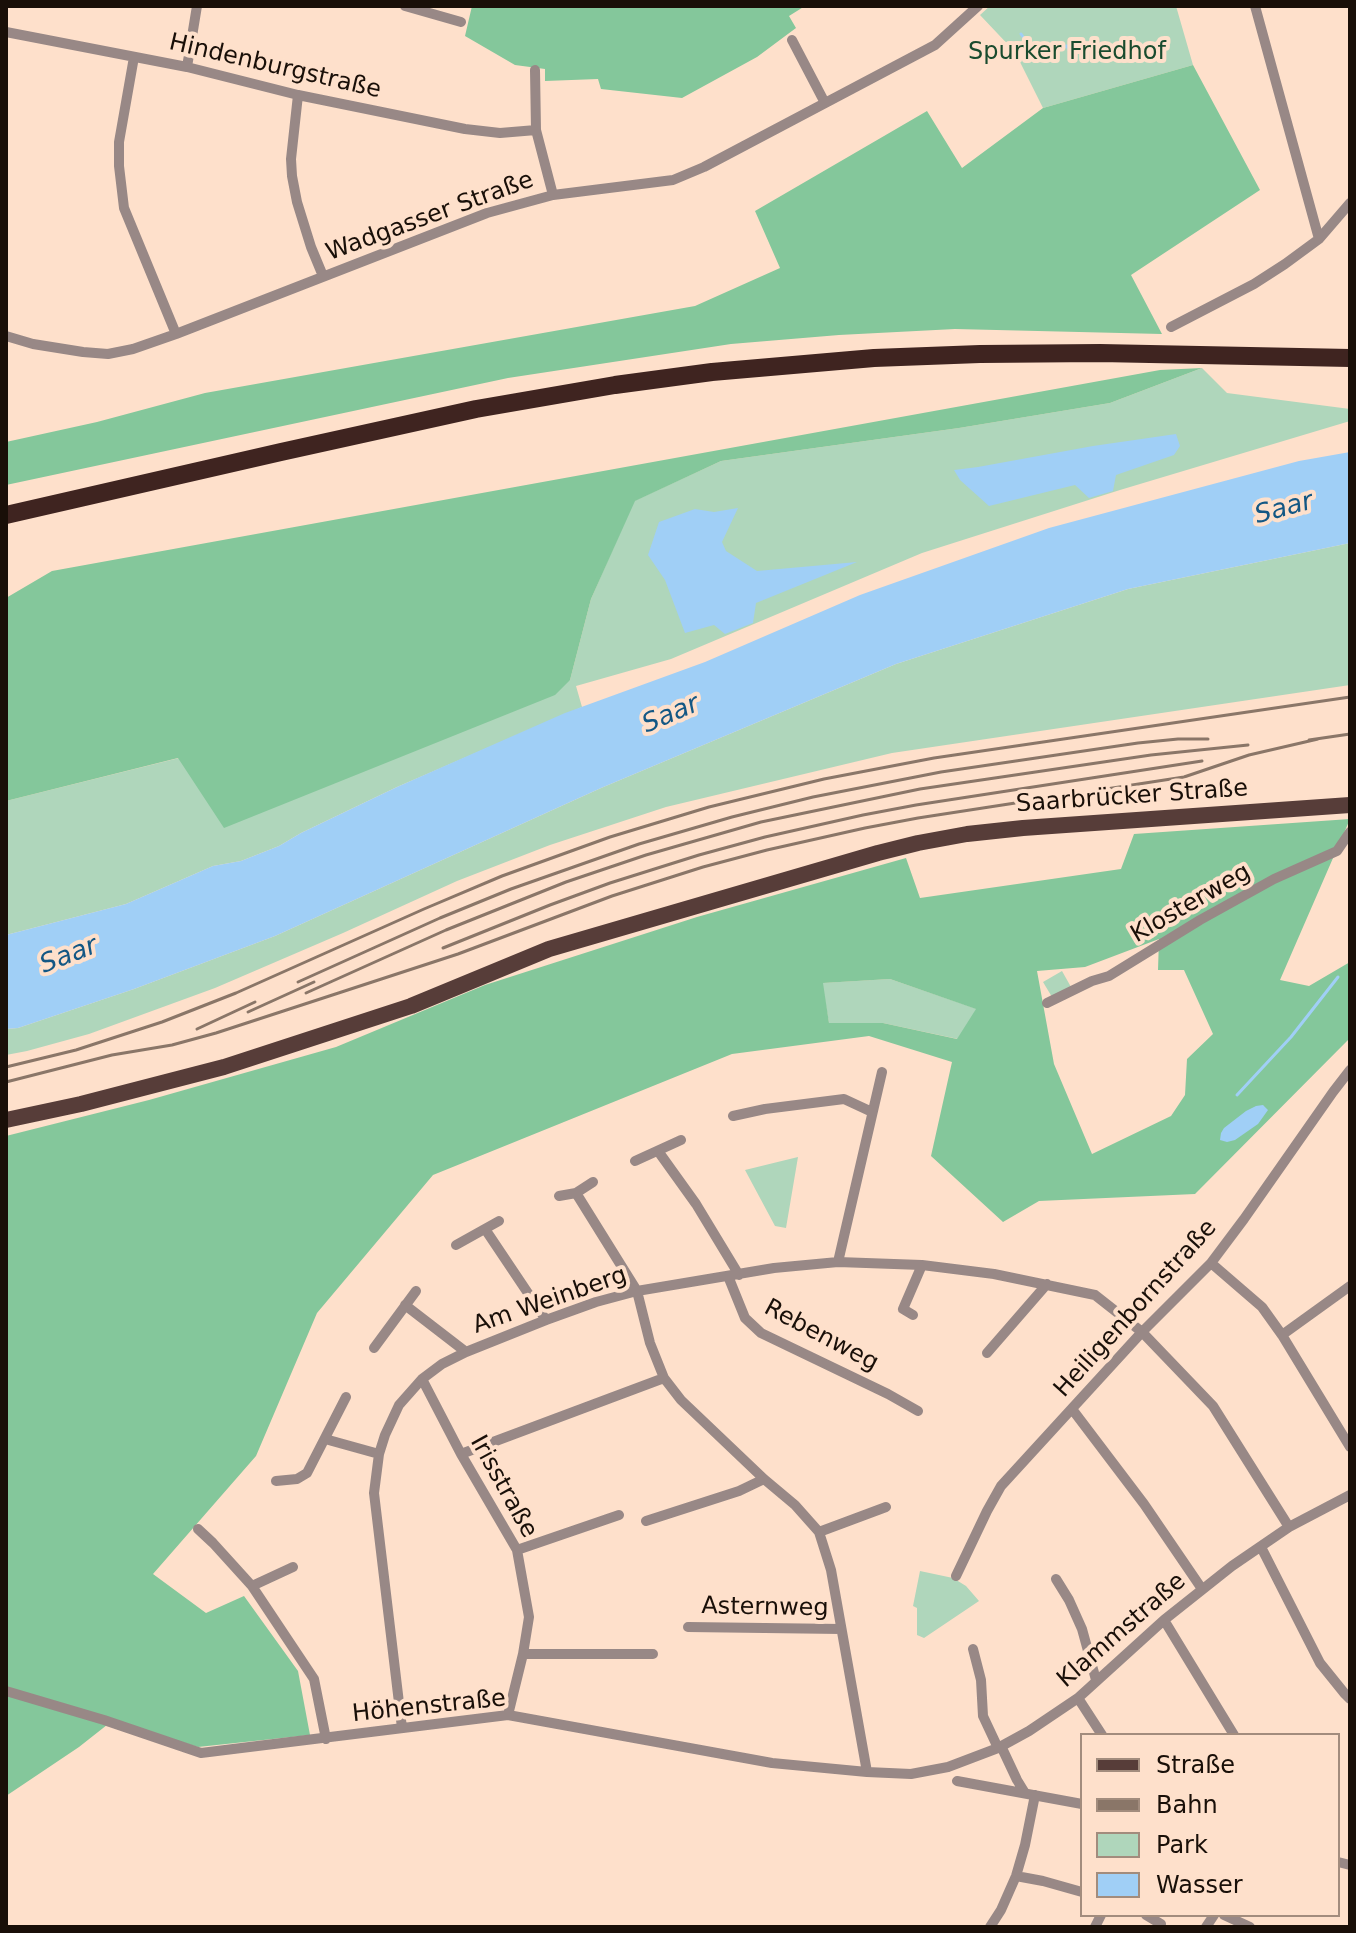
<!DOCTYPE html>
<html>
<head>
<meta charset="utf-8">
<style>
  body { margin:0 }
  #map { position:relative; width:1356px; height:1933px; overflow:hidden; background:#fee0cb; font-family:"DejaVu Sans",sans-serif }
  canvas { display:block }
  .frame { position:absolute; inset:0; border:8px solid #190f08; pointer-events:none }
  .legend { position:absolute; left:1080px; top:1733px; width:260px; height:184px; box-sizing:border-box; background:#fee0cb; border:2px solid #a28c7d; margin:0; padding:10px 14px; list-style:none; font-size:24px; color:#190f08 }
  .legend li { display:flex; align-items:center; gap:16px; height:40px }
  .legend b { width:40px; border:2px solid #a28c7d }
</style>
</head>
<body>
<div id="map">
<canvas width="1356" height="1933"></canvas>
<div class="frame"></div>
<ul class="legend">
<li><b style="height:10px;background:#573d39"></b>Straße</li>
<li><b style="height:10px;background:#8a7668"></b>Bahn</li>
<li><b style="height:22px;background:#afd6bb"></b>Park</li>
<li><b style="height:22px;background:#a0cff6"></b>Wasser</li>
</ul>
</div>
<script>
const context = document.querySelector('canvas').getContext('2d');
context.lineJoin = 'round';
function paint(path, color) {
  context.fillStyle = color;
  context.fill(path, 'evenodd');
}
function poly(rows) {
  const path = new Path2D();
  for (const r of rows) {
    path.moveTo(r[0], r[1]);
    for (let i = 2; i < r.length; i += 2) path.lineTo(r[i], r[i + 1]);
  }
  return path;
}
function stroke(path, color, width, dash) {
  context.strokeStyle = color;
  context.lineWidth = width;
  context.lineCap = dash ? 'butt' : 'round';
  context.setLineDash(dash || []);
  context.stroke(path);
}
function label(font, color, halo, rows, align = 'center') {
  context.font = font + ' "DejaVu Sans",sans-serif';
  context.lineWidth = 8;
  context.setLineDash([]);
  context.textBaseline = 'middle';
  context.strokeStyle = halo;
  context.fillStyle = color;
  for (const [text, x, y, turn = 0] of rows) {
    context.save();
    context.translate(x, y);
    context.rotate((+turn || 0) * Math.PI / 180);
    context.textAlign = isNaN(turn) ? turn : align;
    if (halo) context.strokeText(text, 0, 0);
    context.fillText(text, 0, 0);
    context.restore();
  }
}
paint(poly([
  [990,6,1176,6,1193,65,1043,108,1015,52,980,15],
  [1202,368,1227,393,1350,409,1350,421,1120,490,922,553,671,659,576,686,582,707,397,787,301,833,279,846,241,861,213,866,126,904,6,935,6,801,179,758,570,680,591,599,634,501,721,461,959,428,1110,403],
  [1350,543,1350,685,892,753,666,807,550,845,457,881,343,933,215,988,89,1034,27,1051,6,1055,6,1029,18,1028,134,989,275,936,601,788,896,664,1128,589],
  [1062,971,1071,987,1052,997,1043,982],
  [890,979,977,1009,958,1039,883,1023,829,1023,822,983],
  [798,1157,786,1228,775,1226,745,1170],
  [920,1571,953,1578,966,1586,979,1601,924,1638,917,1635,917,1608,913,1606]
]), '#afd6bb');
paint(poly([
  [472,6,805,6,789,16,796,28,757,57,682,98,601,89,598,79,545,81,545,69,515,65,465,36],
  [1193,65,1260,190,1131,275,1162,334,955,329,839,335,731,344,508,378,6,485,6,442,97,422,205,393,695,306,780,268,755,211,927,111,962,168,1043,108],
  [1202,368,1110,403,959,428,721,461,635,501,591,599,570,680,555,695,224,828,178,758,6,801,6,598,52,571,1160,370],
  [1350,819,1280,980,1309,986,1350,962,1350,1038,1195,1194,1039,1201,1003,1222,931,1156,952,1062,869,1036,732,1054,433,1175,317,1313,256,1456,153,1574,206,1613,244,1596,298,1671,310,1735,198,1747,112,1721,79,1747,6,1796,6,1136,149,1100,336,1047,485,985,697,917,906,858,920,898,1121,869,1134,834],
  [1159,939,1158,970,1184,970,1213,1034,1187,1059,1185,1095,1171,1116,1092,1154,1054,1064,1037,971,1085,967],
  [890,979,976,1009,957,1039,883,1023,829,1023,823,983]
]), '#84c79b');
paint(poly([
  [1176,434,1180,446,1174,455,1116,475,1113,491,1089,498,1075,485,989,506,960,480,954,470,978,467,1093,446],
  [1350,452,1350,543,1128,589,896,664,601,788,275,936,134,989,18,1028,6,1029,6,935,126,904,213,866,241,861,279,846,301,833,397,787,565,713,705,662,860,595,1049,528,1299,461],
  [738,508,722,542,726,551,757,571,857,562,756,603,753,623,725,634,714,625,685,633,665,580,648,555,659,522,695,509,714,512],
  [1263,1105,1268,1110,1258,1124,1235,1140,1227,1142,1220,1140,1221,1133,1224,1128,1246,1111,1256,1106]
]), '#a0cff6');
stroke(poly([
  [1021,34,1031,48,1037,51,1067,46,1069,50],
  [1237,1095,1291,1037,1338,977]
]), '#a0cff6', 3);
stroke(poly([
  [405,6,461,22],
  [1255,6,1319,239],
  [6,32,187,67,298,95,465,129,500,133,536,130,553,195],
  [792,40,825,103],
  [134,57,119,142,119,166,124,208,176,334],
  [187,67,197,6],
  [535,70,536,130],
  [298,95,291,159,292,176,297,202,311,247,323,276],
  [1171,327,1254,284,1285,264,1319,239,1350,203],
  [6,336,33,344,83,352,108,354,133,349,176,334,487,213,553,195,673,180,704,167,935,45,978,6],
  [1047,1003,1092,981,1109,976,1200,920,1274,879,1337,851,1350,832],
  [733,1116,765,1109,844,1099,872,1112],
  [658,1151,696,1204,739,1275],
  [635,1161,681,1140],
  [576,1193,637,1291,650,1343,664,1378,681,1400,764,1479,795,1505,819,1532,831,1570,867,1772],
  [559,1196,576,1193,593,1182],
  [485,1229,546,1320],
  [456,1245,499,1221],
  [838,1262,882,1072],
  [1211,1263,1262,1307,1282,1335,1350,1447],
  [728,1276,745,1318,761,1333,888,1394,918,1411],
  [405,1305,466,1352],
  [913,1315,903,1309,922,1265],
  [1282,1335,1350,1286],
  [374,1348,416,1291],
  [987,1353,1047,1284],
  [422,1379,461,1454,517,1550,529,1617,523,1654,508,1715],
  [1072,1409,1144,1504,1202,1589],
  [325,1439,379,1454],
  [461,1454,664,1378],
  [276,1481,297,1479,307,1473,346,1397],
  [646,1521,739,1491,764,1479],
  [198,1529,213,1543,252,1586,314,1679,326,1739],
  [819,1532,886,1507],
  [1261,1547,1320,1663,1345,1694,1350,1699],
  [517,1550,619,1515],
  [956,1576,987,1511,1001,1486,1142,1332,1211,1263,1244,1219,1333,1092,1350,1070],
  [1056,1579,1069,1600,1082,1629,1096,1680],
  [252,1586,293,1567],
  [1164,1620,1234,1735],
  [688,1627,841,1629],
  [973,1649,981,1680,983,1716,998,1748],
  [523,1654,653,1654],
  [6,1691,104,1720,201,1753,508,1715,772,1763,867,1772,911,1774,948,1767,998,1748,1029,1731,1078,1698,1164,1620,1232,1566,1289,1527,1350,1495],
  [1078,1698,1102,1735],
  [402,1728,374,1493,379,1454,385,1435,399,1405,422,1379,442,1364,466,1352,546,1320,596,1302,637,1291,774,1268,838,1262,922,1265,994,1274,1095,1295,1142,1332,1213,1406,1289,1527],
  [1001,1746,1017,1780,1025,1793],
  [957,1781,1082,1804],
  [1338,1862,1350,1865],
  [1016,1876,1043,1881,1082,1892],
  [1146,1915,1161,1924],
  [1224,1915,1250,1927],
  [990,1927,1001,1910,1016,1876,1025,1845,1035,1795],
  [1095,1927,1101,1915],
  [1206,1927,1214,1915]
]), '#988886', 10);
stroke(poly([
  [6,1120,81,1104,224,1067,411,1006,549,949,878,853,918,843,967,834,1023,828,1350,805]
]), '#573d39', 16);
stroke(poly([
  [6,515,281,452,476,409,615,385,712,372,874,358,980,354,1100,353,1350,358]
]), '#3f2420', 18);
stroke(poly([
  [1309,740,1350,734],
  [443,948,550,905,610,883,699,855,765,837,863,815,916,805,1202,761],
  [298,982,440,918,511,889,639,844,732,817,813,797,941,772,1138,743,1178,739,1208,739],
  [306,993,446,930,566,882,646,855,761,822,920,789,1151,755,1248,745],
  [248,1012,314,982],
  [197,1029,255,1002],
  [6,1067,76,1050,162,1022,236,993,424,909,502,876,610,837,709,807,824,779,934,758,1350,697],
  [6,1082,112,1055,172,1045,216,1033,458,954,612,896,703,867,767,850,865,828,918,818,1184,777,1249,755,1318,739]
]), '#8a7668', 3);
label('24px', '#194b2e', '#fee0cb', [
  ["Spurker Friedhof",1067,53]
]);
label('24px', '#190f08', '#fee0cb', [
  ["Hindenburgstraße",275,67,13],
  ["Wadgasser Straße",430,217,-20],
  ["Saarbrücker Straße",1132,797,-4],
  ["Klosterweg",1191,904,-30],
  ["Am Weinberg",550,1301,-19],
  ["Heiligenbornstraße",1136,1309,-48],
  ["Rebenweg",821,1336,28],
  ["Irisstraße",503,1487,61],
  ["Asternweg",765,1608,1],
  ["Klammstraße",1122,1631,-41],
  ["Höhenstraße",429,1707,-6]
]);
label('italic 26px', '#135784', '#fee0cb', [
  ["Saar",1284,509,-15],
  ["Saar",671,715,-23],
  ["Saar",69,956,-21]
]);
</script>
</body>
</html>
